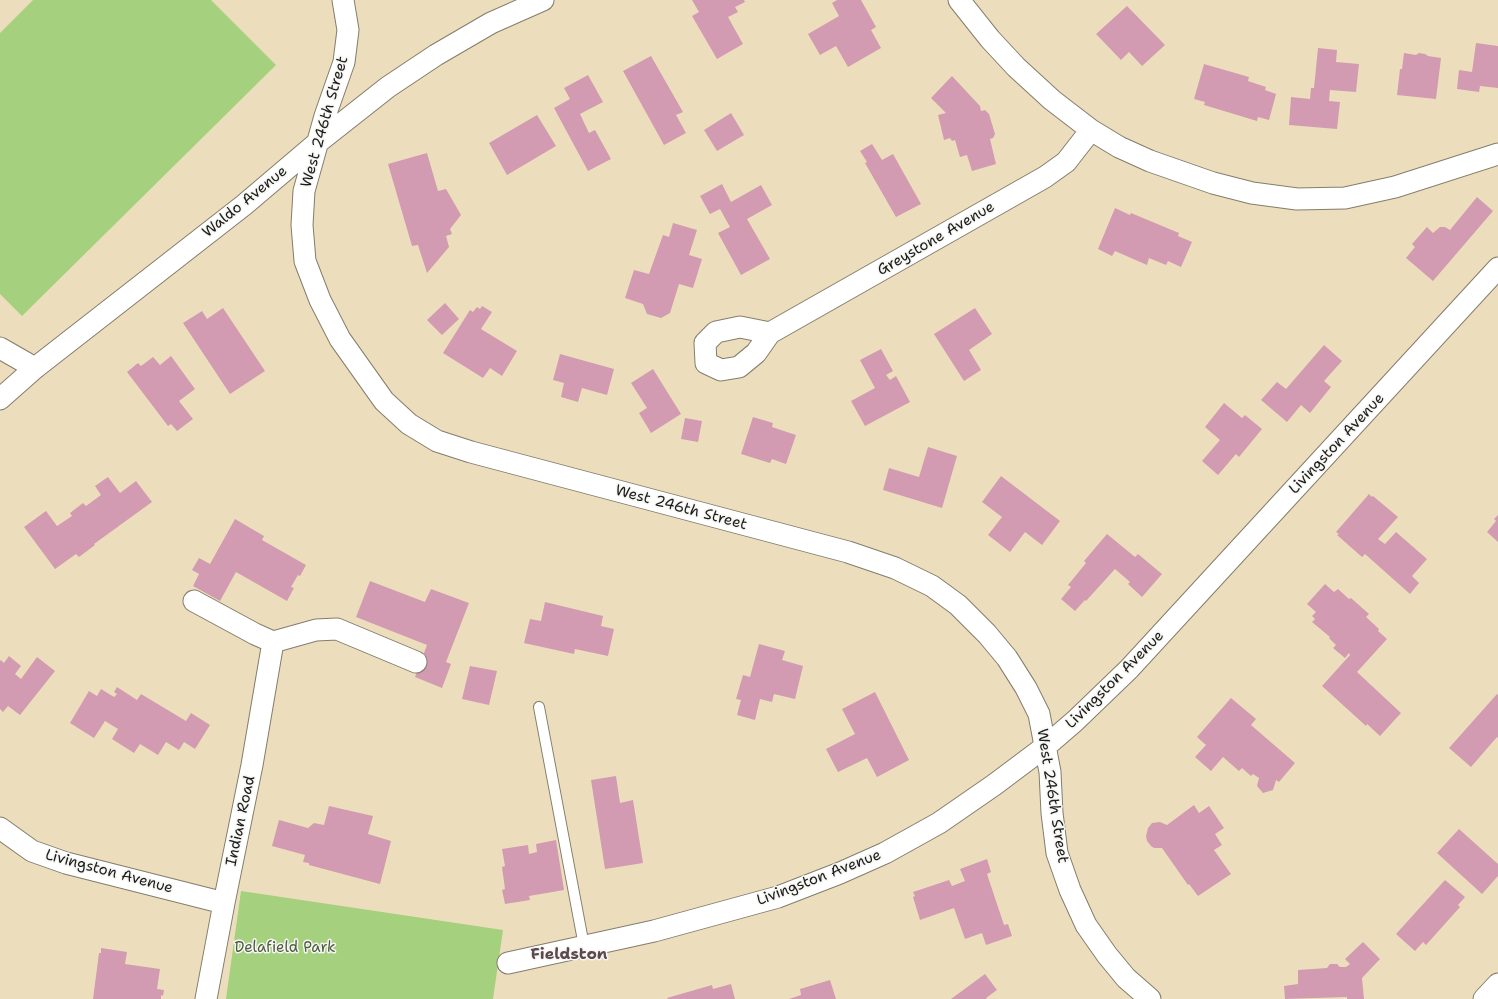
<!DOCTYPE html>
<html>
<head>
<meta charset="utf-8">
<style>
  body { margin:0 }
  canvas { display:block; background:#ecdebc }
</style>
</head>
<body>
<canvas width="1498" height="999"></canvas>
<script>
const context = document.querySelector('canvas').getContext('2d');
context.lineJoin = 'round';
function paint(path, color) {
  context.fillStyle = color;
  context.fill(path, 'evenodd');
}
function poly(rows) {
  const path = new Path2D();
  for (const r of rows) {
    path.moveTo(r[0], r[1]);
    for (let i = 2; i < r.length; i += 2) path.lineTo(r[i], r[i + 1]);
  }
  return path;
}
function stroke(path, color, width, dash) {
  context.strokeStyle = color;
  context.lineWidth = width;
  context.lineCap = dash ? 'butt' : 'round';
  context.setLineDash(dash || []);
  context.stroke(path);
}
function label(font, color, halo, rows, align = 'center') {
  context.font = font + ' "Shantell Sans",sans-serif';
  context.lineWidth = 3;
  context.setLineDash([]);
  context.textBaseline = 'middle';
  context.strokeStyle = halo;
  context.fillStyle = color;
  for (const [text, x, y, turn = 0] of rows) {
    context.save();
    context.translate(x, y);
    context.rotate((+turn || 0) * Math.PI / 180);
    context.textAlign = isNaN(turn) ? turn : align;
    if (halo) context.strokeText(text, 0, 0);
    context.fillText(text, 0, 0);
    context.restore();
  }
}
paint(poly([
  [33,0,211,0,276,65,22,316,0,294,0,33],
  [241,891,503,930,493,999,226,999]
]), '#a5d07d');
paint(poly([
  [692,0,744,0,745,2,735,7,738,12,728,17,743,44,717,59,692,16,699,12],
  [837,0,861,0,876,27,871,30,881,48,848,67,836,46,820,55,808,34,839,16,832,3],
  [1127,6,1165,45,1142,66,1129,52,1121,60,1096,34],
  [1476,43,1498,46,1498,88,1480,86,1479,92,1457,89,1459,70,1472,72],
  [1318,48,1337,50,1336,62,1359,64,1356,92,1330,90,1329,101,1340,102,1337,129,1289,125,1291,97,1310,99,1311,88,1314,88],
  [1404,53,1416,55,1419,53,1425,54,1428,56,1441,58,1436,99,1397,95,1400,69,1402,69],
  [651,56,683,112,676,115,686,133,664,145,623,71],
  [1204,64,1249,77,1248,81,1266,87,1265,90,1276,94,1269,120,1258,117,1257,121,1204,105,1205,102,1194,99],
  [588,75,603,102,580,114,589,133,595,130,611,159,588,171,554,108,570,99,564,88],
  [952,76,980,106,981,111,985,110,989,114,995,134,993,138,990,139,996,164,972,171,967,155,960,157,955,140,952,141,950,138,944,140,938,115,946,113,931,98],
  [731,113,744,135,717,151,704,130],
  [537,115,556,146,507,175,489,143],
  [872,144,882,160,893,154,921,204,896,217,865,163,867,162,860,151],
  [427,153,438,191,446,189,461,215,450,229,452,234,446,236,449,247,427,273,418,245,412,246,388,164],
  [722,184,731,202,761,185,772,205,747,219,770,259,741,275,718,233,730,227,720,209,710,214,700,196],
  [1477,197,1493,211,1433,281,1406,258,1415,247,1412,244,1427,227,1433,233,1440,227,1445,227,1450,230],
  [1115,208,1130,215,1131,213,1179,233,1178,236,1192,242,1181,267,1168,261,1166,265,1149,258,1147,265,1115,251,1112,256,1098,249],
  [673,223,697,230,689,255,702,259,693,288,679,284,670,313,661,318,647,314,643,304,625,298,634,270,649,274,663,235,669,237],
  [445,303,459,319,442,335,427,320],
  [482,306,492,312,481,329,517,351,502,376,490,368,483,378,443,353,470,310,473,312,477,307,480,309],
  [223,308,265,371,230,394,183,323,202,311,207,319],
  [975,308,992,334,969,350,981,370,964,381,934,334],
  [1324,345,1342,361,1324,381,1331,387,1310,413,1301,405,1287,422,1261,400,1277,382,1286,389],
  [881,349,893,371,886,375,890,380,896,376,910,402,865,426,851,401,875,388,860,360],
  [560,354,614,369,607,395,582,388,578,402,561,397,564,383,553,380],
  [171,356,195,389,179,401,193,419,177,431,171,424,168,426,127,372,138,363,141,366,153,357,160,365],
  [653,369,681,414,651,433,639,413,647,408,631,383],
  [1224,403,1242,418,1245,415,1262,429,1239,457,1236,454,1218,475,1202,461,1220,440,1205,427],
  [753,417,773,423,772,427,796,435,786,464,772,459,770,463,741,454],
  [685,418,702,421,698,442,681,439],
  [928,447,957,456,942,508,883,490,889,468,919,477],
  [1001,476,1060,521,1042,545,1025,532,1010,552,988,535,1002,517,982,502],
  [108,477,120,493,136,481,152,502,94,544,95,545,79,557,76,554,55,569,24,527,46,511,57,526,72,516,70,513,83,503,86,506,101,495,95,486],
  [1369,494,1372,497,1373,496,1398,517,1378,539,1385,544,1396,532,1427,559,1412,576,1419,583,1410,594,1365,554,1362,557,1337,535,1339,534,1336,532],
  [1498,515,1498,542,1487,532,1496,521,1494,519],
  [235,519,264,536,262,540,306,565,300,576,298,575,291,587,294,588,287,601,236,572,220,601,193,586,199,574,192,570,199,558,210,564],
  [1107,534,1135,557,1138,554,1162,574,1142,597,1128,584,1130,582,1115,569,1086,601,1085,600,1075,611,1061,599,1071,587,1068,585,1086,563,1084,561],
  [370,581,425,602,431,589,469,603,446,662,451,664,442,688,415,677,427,645,356,617],
  [1325,584,1334,592,1338,589,1349,599,1351,598,1369,614,1366,617,1379,629,1378,631,1387,639,1357,672,1401,713,1380,736,1367,724,1366,726,1322,686,1350,655,1349,653,1345,658,1333,648,1336,645,1329,638,1330,637,1312,622,1315,619,1312,616,1316,612,1307,604],
  [545,602,603,616,601,626,614,629,608,656,575,649,574,654,524,643,530,619,541,621],
  [759,644,785,651,782,660,803,666,795,699,774,694,772,702,760,699,755,720,737,715,741,700,736,699,743,675,750,677],
  [9,656,21,666,15,674,21,679,37,657,55,671,20,715,8,706,3,712,0,709,0,661,1,660,4,663],
  [470,666,497,671,489,705,462,699],
  [117,687,137,700,141,694,186,721,191,713,210,725,195,749,184,742,179,750,166,742,158,755,140,744,134,753,112,739,118,729,105,721,94,738,70,723,89,691,97,696,101,689,114,697,117,694,114,692],
  [875,692,909,760,877,777,867,758,838,772,826,749,855,734,842,709],
  [1497,694,1498,695,1498,738,1497,737,1471,767,1449,748],
  [1231,698,1256,719,1251,725,1295,763,1279,782,1276,780,1273,790,1263,793,1257,786,1259,778,1253,774,1251,776,1242,768,1239,771,1223,757,1211,771,1195,757,1206,745,1197,737],
  [616,776,620,803,633,800,643,863,605,869,591,780],
  [1194,805,1199,813,1209,806,1224,828,1215,834,1222,845,1214,850,1231,874,1198,896,1189,884,1188,885,1162,848,1154,848,1151,846,1147,841,1146,836,1148,828,1152,823,1160,822,1167,825],
  [329,806,373,816,368,834,391,841,380,884,309,865,309,863,303,862,305,855,272,846,279,820,308,828,314,823,324,825],
  [1459,829,1498,864,1498,876,1482,894,1437,853],
  [556,840,564,890,529,896,530,900,505,904,502,890,505,889,502,867,505,866,502,849,528,845,529,854,537,852,536,844],
  [987,859,991,872,987,874,1004,925,1008,924,1012,936,986,945,982,933,965,939,954,908,920,920,913,897,915,896,913,892,949,880,952,886,965,881,960,869],
  [1445,880,1465,897,1458,905,1460,907,1426,945,1423,942,1415,951,1396,934],
  [1363,942,1380,959,1362,978,1364,999,1347,999,1347,997,1285,999,1284,986,1298,984,1298,970,1327,968,1330,964,1337,964,1340,967,1346,967,1350,964,1345,959],
  [101,948,127,952,125,964,160,969,157,989,164,990,163,996,161,995,161,999,93,999,99,953,101,953],
  [985,974,997,990,986,998,987,999,951,999],
  [830,980,836,999,789,999,801,995,800,989],
  [731,984,735,999,668,999,667,998,712,985,713,989]
]), '#d29bb1');
const lane = poly([
  [539,707,584,946]
]);
const street = poly([
  [343,0,348,30,344,62,325,116,304,191,302,225,305,261,320,300,340,339,384,401,409,424,437,441,471,452,848,552,895,568,932,586,958,605,987,634,1007,658,1026,688,1039,714,1050,772,1052,813,1057,853,1070,890,1086,925,1107,955,1126,978,1150,999],
  [959,0,990,39,1016,67,1052,100,1091,130,1119,147,1150,161,1213,183,1252,193,1297,199,1345,198,1395,187,1498,154],
  [770,333,740,327,716,332,705,343,706,363,721,370,739,367,756,353,770,333,1045,177,1066,162,1091,130],
  [0,348,35,368],
  [0,399,35,368,244,205,317,143,388,87,436,55,491,23,543,0],
  [194,601,255,634,273,642,316,630,337,629,416,662],
  [0,828,32,851,66,863,224,903],
  [508,963,654,931,778,897,840,873,885,853,939,823,994,785,1046,746,1075,721,1129,669,1498,268],
  [206,999,224,903,252,765,273,642],
  [1484,999,1498,984]
]);
stroke(lane, '#847d6c', 12);
stroke(street, '#847d6c', 23);
stroke(lane, '#fff', 10);
stroke(street, '#fff', 21);
label('15px', '#1c1c1c', '#f6f6f2', [
  ["West 246th Street",325,122,-74],
  ["Waldo Avenue",245,202,-39],
  ["Greystone Avenue",936,239,-30],
  ["Livingston Avenue",1337,444,-47],
  ["West 246th Street",681,508,15],
  ["Livingston Avenue",1115,680,-45],
  ["West 246th Street",1052,796,81],
  ["Indian Road",241,821,-78],
  ["Livingston Avenue",109,872,15],
  ["Livingston Avenue",819,878,-21]
]);
label('15px', '#4c5b3e', '#f6f6f2', [
  ["Delafield Park",285,948]
]);
label('bold 16px', '#5c4850', '#f6f6f2', [
  ["Fieldston",569,955]
]);
</script>
</body>
</html>
